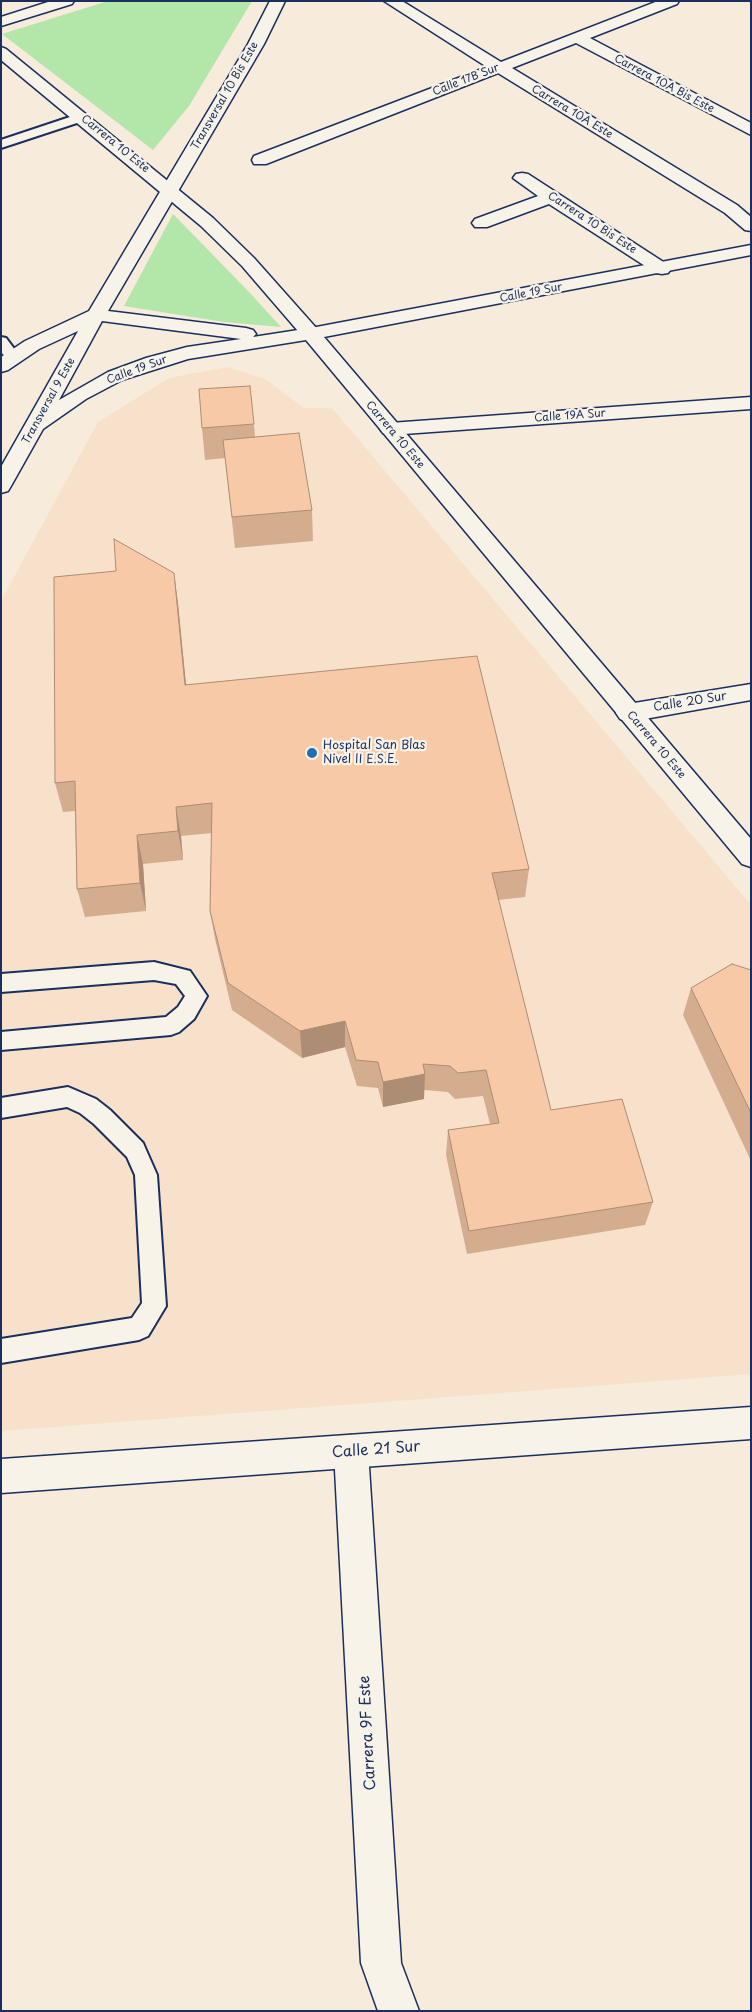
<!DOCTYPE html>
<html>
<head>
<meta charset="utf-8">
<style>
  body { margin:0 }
  #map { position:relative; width:752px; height:2012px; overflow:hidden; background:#f7ebdb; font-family:"Playpen Sans",sans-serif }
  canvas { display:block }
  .frame { position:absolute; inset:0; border:2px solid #1b2f5e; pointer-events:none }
</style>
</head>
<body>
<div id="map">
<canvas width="752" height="2012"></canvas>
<div class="frame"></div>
</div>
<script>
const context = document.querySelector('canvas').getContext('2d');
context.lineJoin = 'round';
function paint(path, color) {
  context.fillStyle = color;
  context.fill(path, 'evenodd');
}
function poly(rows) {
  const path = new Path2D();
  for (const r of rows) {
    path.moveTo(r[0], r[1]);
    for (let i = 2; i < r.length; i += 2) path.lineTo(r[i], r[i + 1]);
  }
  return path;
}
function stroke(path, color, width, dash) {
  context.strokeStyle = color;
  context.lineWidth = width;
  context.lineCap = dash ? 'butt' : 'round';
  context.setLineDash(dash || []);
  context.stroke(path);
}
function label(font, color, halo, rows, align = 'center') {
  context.font = font + ' "Playpen Sans",sans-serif';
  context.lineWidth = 4.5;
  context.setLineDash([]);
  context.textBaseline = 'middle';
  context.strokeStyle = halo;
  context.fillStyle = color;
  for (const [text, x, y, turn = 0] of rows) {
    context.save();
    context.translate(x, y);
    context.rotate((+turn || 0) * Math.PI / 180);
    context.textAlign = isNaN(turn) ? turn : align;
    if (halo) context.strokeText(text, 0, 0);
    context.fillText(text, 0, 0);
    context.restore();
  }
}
paint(poly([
  [228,367,265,379,304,408,332,408,751,905,751,1374,1,1431,1,601,98,422,169,378]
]), '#f7e1cb');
paint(poly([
  [108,1,252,1,189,106,153,150,2,34],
  [173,214,250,293,281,327,224,322,124,306]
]), '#b2e7a9');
const lane = poly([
  [82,113,88,117,86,120,1,148,1,140,82,113],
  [1,337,6,338,18,354,20,357,18,360,8,360,1,352,1,337],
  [154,962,190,971,207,996,194,1019,179,1032,171,1035,1,1050,1,1032,166,1017,178,1007,185,996,176,984,154,980,1,992,1,974,154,962],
  [68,1087,96,1099,110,1110,143,1143,146,1150,157,1175,166,1306,148,1336,139,1340,1,1363,1,1339,132,1318,142,1303,135,1175,127,1157,94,1124,80,1113,67,1107,1,1118,1,1098,68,1087]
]);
const street = poly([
  [384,1,402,1,501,62,658,1,679,1,677,4,590,38,751,123,751,135,576,43,512,68,737,205,751,217,751,231,745,230,725,213,498,73,266,164,254,164,252,160,254,156,487,67,384,1],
  [1,47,6,49,213,218,254,258,318,330,321,334,318,338,304,338,242,266,201,226,1,60,1,47],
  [522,173,528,174,668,265,671,269,668,273,662,274,656,273,549,204,487,227,475,227,472,223,475,219,538,196,513,178,516,174,522,173],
  [751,397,751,409,390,435,383,433,380,429,383,425,390,423,751,397],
  [751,684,751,700,628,722,620,719,616,713,620,707,628,704,751,684],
  [351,1435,363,1439,368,1451,401,1963,419,2011,378,2011,361,1963,334,1451,339,1439,351,1435]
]);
const secondary = poly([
  [51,1,74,1,72,4,1,26,1,17,51,1],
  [270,1,285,1,264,44,108,311,246,328,253,330,256,334,253,337,311,328,751,245,751,255,324,337,751,839,751,867,742,864,306,340,188,359,122,380,86,399,43,429,11,486,8,491,1,493,1,467,78,331,39,349,8,370,1,372,1,357,25,341,89,311,248,44,270,1],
  [102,321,241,339,187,347,146,358,108,372,59,400,102,321],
  [751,1407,751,1439,1,1493,1,1459,751,1407]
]);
stroke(lane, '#1b2f5e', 4);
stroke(street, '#1b2f5e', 3);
stroke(secondary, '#1b2f5e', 3);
paint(lane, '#f7f3e8');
paint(street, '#f7f3e8');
paint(secondary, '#f7f3e8');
paint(poly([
  [254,424,255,437,312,510,313,541,235,548,225,458,205,460,202,428],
  [174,573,178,604,186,685,529,869,525,897,498,900,551,1110,653,1202,645,1225,467,1254,446,1155,448,1130,490,1124,483,1096,455,1099,448,1092,424,1090,424,1099,383,1107,378,1088,357,1086,345,1047,302,1058,232,1010,215,939,210,911,212,833,181,836,183,860,143,864,146,911,85,917,77,889,75,811,63,812,55,783],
  [751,970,751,1161,683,1015,691,988]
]), '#d4ad8f');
paint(poly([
  [174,573,178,604,189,715,185,685],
  [176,807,181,836,183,860,178,831],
  [137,835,143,864,146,911,140,883],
  [345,1021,345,1047,302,1058,300,1031],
  [425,1074,424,1099,383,1107,383,1082]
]), '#ad8d74');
const building = poly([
  [250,386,254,424,202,428,199,389,250,386],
  [299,433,312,510,232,517,223,440,299,433],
  [114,539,174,573,185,685,477,656,529,869,492,873,551,1110,622,1099,653,1202,469,1231,448,1130,499,1123,486,1070,458,1073,450,1066,423,1064,425,1074,383,1082,378,1062,356,1060,345,1021,300,1031,228,983,210,911,212,803,176,807,178,831,137,835,140,883,77,889,75,781,55,783,54,577,116,571,114,539],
  [732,964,751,970,751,1113,691,988,732,964]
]);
paint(building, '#f7c9a6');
stroke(building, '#ad8d74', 1);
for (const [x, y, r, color] of [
  [312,753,6,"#1f6fb2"]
]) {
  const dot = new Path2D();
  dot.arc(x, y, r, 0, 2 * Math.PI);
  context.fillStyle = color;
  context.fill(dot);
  stroke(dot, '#f7f3e8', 2);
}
label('11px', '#1b2f5e', '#f7f3e8', [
  ["Calle 17B Sur",466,80,-21],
  ["Carrera 10A Bis Este",664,84,28],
  ["Transversal 10 Bis Este",225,96,-60],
  ["Carrera 10A Este",572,112,31],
  ["Carrera 10 Este",115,144,39],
  ["Carrera 10 Bis Este",592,223,33],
  ["Calle 19 Sur",531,293,-11],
  ["Calle 19 Sur",137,370,-20],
  ["Transversal 9 Este",49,401,-61],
  ["Calle 19A Sur",570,416,-4],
  ["Carrera 10 Este",395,435,50],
  ["Carrera 10 Este",656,745,50]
]);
label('12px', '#1b2f5e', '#f7f3e8', [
  ["Calle 20 Sur",690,702,-9]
]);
label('12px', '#1b2f5e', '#f7f3e8', [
  ["Hospital San Blas",323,746],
  ["Nivel II E.S.E.",323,760]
], 'left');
label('15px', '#1b2f5e', '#f7f3e8', [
  ["Calle 21 Sur",376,1450,-4],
  ["Carrera 9F Este",368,1733,-93]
]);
</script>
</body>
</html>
